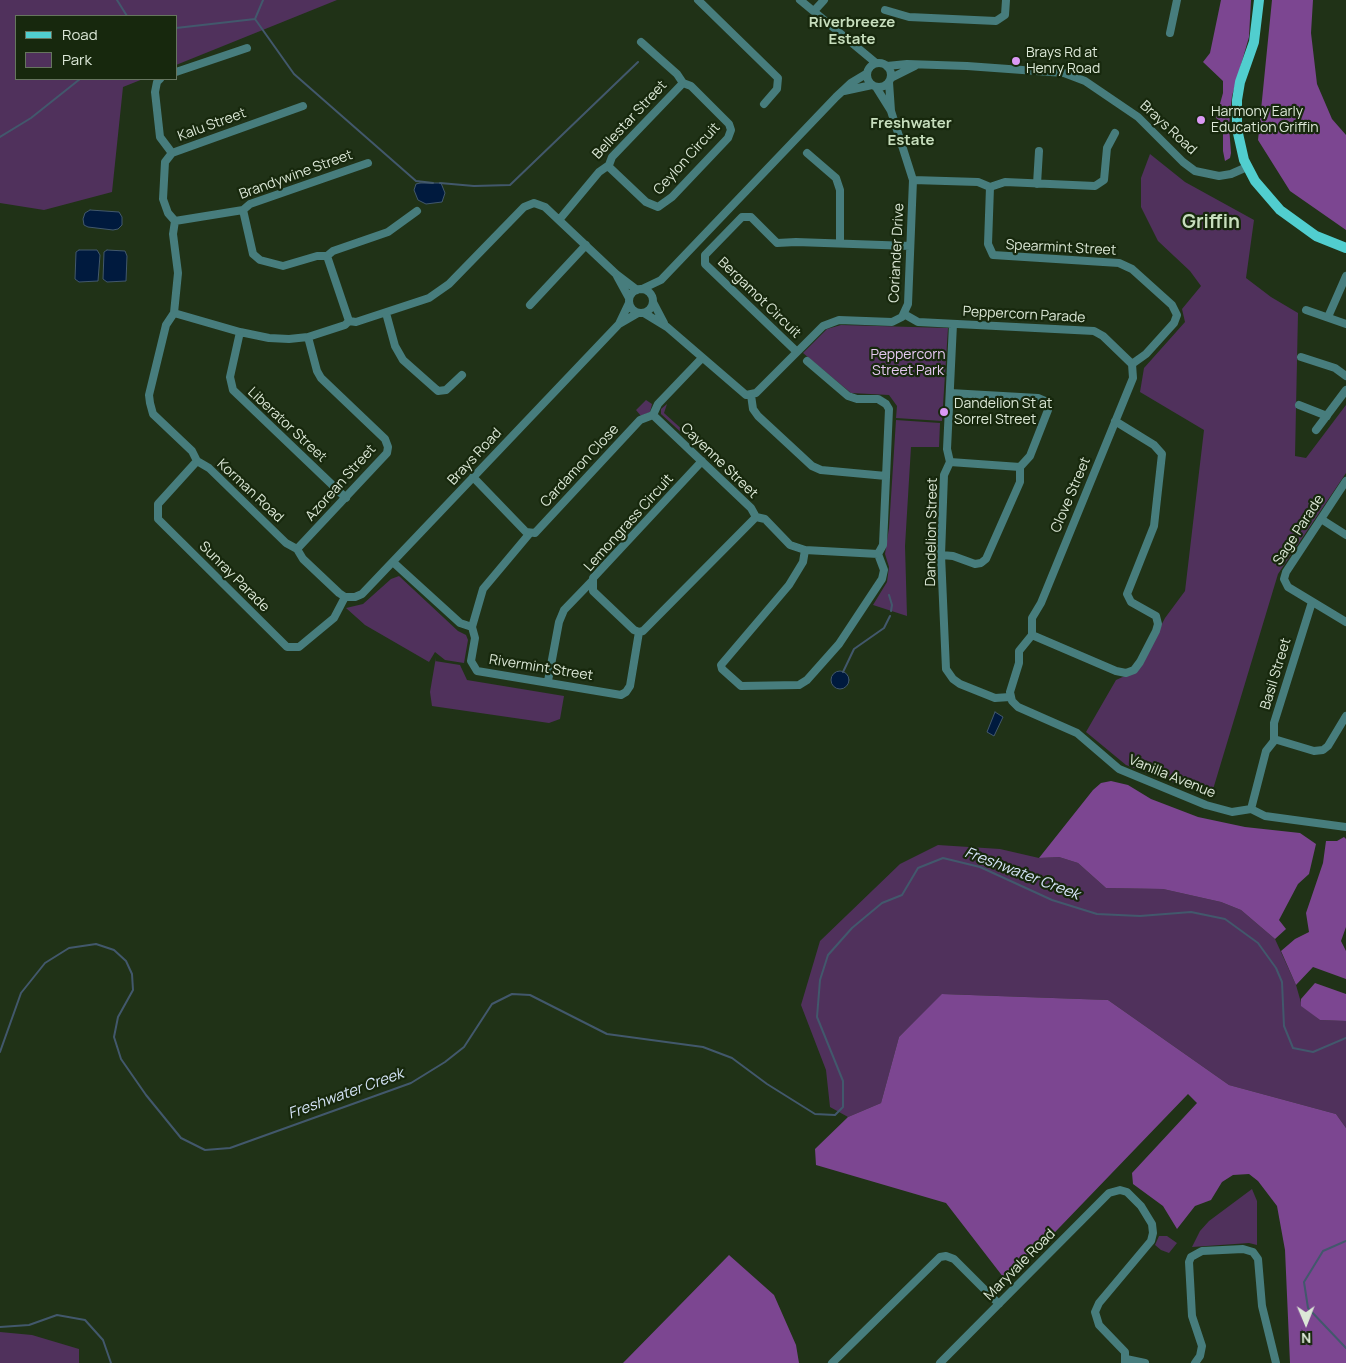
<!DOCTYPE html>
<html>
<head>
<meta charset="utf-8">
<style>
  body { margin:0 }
  #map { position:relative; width:1346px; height:1363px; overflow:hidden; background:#203217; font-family:Manrope,sans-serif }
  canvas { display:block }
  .legend { position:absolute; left:15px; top:15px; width:162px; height:65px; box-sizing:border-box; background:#17280d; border:1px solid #66755e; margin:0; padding:6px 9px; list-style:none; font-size:15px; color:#dce8d7 }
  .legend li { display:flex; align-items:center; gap:10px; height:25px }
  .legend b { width:25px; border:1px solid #66755e }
  .north { position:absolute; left:1281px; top:1298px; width:50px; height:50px; -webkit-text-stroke:4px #17280d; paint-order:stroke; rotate:179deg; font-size:14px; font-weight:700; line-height:20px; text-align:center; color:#dce8d7 }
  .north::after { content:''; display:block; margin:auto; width:18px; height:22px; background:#dce8d7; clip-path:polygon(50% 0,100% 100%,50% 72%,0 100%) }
</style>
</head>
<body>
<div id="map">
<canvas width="1346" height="1363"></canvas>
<ul class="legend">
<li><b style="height:6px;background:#51cecf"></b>Road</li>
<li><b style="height:14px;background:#50315c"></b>Park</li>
</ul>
<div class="north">N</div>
</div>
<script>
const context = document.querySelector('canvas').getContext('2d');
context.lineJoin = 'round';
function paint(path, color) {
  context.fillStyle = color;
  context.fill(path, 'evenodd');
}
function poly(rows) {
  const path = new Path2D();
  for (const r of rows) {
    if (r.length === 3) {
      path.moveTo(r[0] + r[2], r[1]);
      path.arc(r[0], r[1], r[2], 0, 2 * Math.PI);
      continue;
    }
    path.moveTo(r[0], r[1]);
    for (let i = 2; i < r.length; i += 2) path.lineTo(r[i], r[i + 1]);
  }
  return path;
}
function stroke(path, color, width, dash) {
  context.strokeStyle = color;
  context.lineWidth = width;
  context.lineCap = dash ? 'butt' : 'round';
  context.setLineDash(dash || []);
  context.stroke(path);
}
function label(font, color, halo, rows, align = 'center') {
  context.font = font + ' Manrope,sans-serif';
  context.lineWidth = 4.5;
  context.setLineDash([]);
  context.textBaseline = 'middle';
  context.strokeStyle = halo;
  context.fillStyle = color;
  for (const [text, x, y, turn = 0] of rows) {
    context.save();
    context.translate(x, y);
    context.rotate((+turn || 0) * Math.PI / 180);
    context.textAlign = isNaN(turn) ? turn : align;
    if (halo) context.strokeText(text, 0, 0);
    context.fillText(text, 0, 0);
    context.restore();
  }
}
paint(poly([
  [0,0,337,0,176,65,176,16,16,16,16,79,143,79,123,87,112,192,44,210,0,203],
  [1150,154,1185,182,1254,220,1246,278,1271,297,1298,313,1295,456,1306,458,1346,405,1346,473,1278,574,1211,796,1126,765,1086,732,1116,680,1138,670,1165,618,1185,591,1204,430,1140,392,1144,368,1185,322,1182,309,1201,286,1190,271,1158,241,1141,207,1141,178],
  [841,325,948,328,942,421,896,418,897,406,889,395,851,393,803,353,827,329],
  [646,400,652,404,650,412,641,416,636,410],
  [667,404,664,413,686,433,684,435,661,414,661,409],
  [896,420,940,423,939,447,911,447,905,546,907,616,873,605,887,582,889,567,885,554,889,528],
  [399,576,458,631,466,635,468,640,464,663,445,660,435,652,429,662,365,625,346,608,363,604,391,579],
  [436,657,435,661,460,665,467,680,564,696,560,719,549,723,432,706,430,692],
  [938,845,1000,849,1039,858,1059,857,1078,863,1106,888,1163,889,1221,902,1241,910,1275,939,1296,985,1302,1006,1320,1020,1346,1021,1346,1128,1336,1114,1229,1085,1108,1000,943,994,899,1037,881,1103,848,1117,830,1107,826,1070,801,1005,820,941,900,864],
  [1252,1189,1257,1201,1257,1245,1249,1243,1192,1247,1200,1231,1209,1221],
  [1159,1236,1167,1236,1177,1243,1169,1253,1161,1250,1155,1245],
  [0,1332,32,1335,79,1349,79,1363,0,1363]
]), '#50315c');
paint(poly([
  [1221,0,1251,0,1249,37,1232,96,1229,126,1231,153,1230,158,1225,161,1223,151,1223,124,1216,118,1223,93,1223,81,1203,62,1210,53],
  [1272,0,1313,0,1311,33,1317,84,1332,119,1346,135,1346,230,1290,191,1258,140],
  [1111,781,1128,785,1151,799,1198,817,1245,827,1300,833,1316,844,1309,874,1298,884,1279,920,1286,929,1275,939,1241,910,1221,902,1163,889,1106,888,1078,863,1059,857,1039,858,1093,790,1101,783],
  [1344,837,1346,839,1346,927,1341,941,1346,951,1346,979,1313,967,1296,985,1281,951,1295,939,1309,932,1306,913,1323,863,1326,841,1337,841],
  [1315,983,1346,994,1346,1021,1320,1020,1301,1006,1301,999],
  [942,994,1108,1000,1229,1085,1336,1114,1346,1128,1346,1363,1290,1363,1285,1250,1277,1206,1258,1181,1249,1174,1233,1175,1222,1182,1211,1200,1195,1206,1177,1229,1163,1206,1133,1184,1132,1173,1197,1103,1188,1094,1007,1282,946,1203,816,1165,815,1149,848,1117,881,1103,899,1037],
  [729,1255,774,1295,796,1345,799,1363,623,1363]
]), '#7c4691');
const water = poly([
  [420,183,441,183,445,193,442,202,426,204,418,200,414,190,416,184,420,183],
  [90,210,119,212,122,217,122,225,118,229,113,230,88,227,84,225,83,219,85,213,90,210],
  [79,250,97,250,100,255,98,281,79,282,75,279,76,252,79,250],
  [107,250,125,251,127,256,126,281,107,282,103,279,104,252,107,250],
  [840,680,9],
  [995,712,1003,717,994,736,987,732,995,712]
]);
paint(water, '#001a3e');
stroke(water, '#42586c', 1);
stroke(poly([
  [117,0,127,16],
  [255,19,263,0],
  [176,28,255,19,294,74,416,181,433,183],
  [0,137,31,118,80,79],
  [440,183,474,186,510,185,638,62],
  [889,595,892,605,891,611],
  [843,672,854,649,884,628,890,616],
  [0,1052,21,993,45,963,69,948,96,944,114,950,126,961,132,974,133,990,118,1017,114,1037,121,1059,146,1095,181,1138,205,1150,230,1148,411,1083,445,1062,464,1047,492,1004,512,994,530,995,607,1034,703,1047,732,1058,767,1084,815,1114,835,1115,843,1107,843,1081,817,1017,820,980,828,955,852,928,882,903,902,895,918,868,943,858,980,867,1052,900,1097,914,1140,916,1191,912,1225,919,1258,943,1276,968,1282,982,1284,1026,1293,1048,1313,1052,1346,1038],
  [1346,1241,1323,1251,1304,1282,1308,1308,1346,1348],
  [0,1327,29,1325,57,1315,85,1320,103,1340,111,1363]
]), '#42586c', 2);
stroke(poly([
  [698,0,778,78,777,89,764,104],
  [800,0,876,63],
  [885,10,909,17,996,21,1005,15,1006,0],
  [814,11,824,0],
  [1170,33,1177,0],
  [879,75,12],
  [887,66,907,64,967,66,1064,73,1085,81,1138,117,1183,162,1195,171,1219,176,1231,174,1247,167],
  [176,72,247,48],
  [891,78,915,66],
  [160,79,157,82,155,92,160,137,172,153],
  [889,82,891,111],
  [844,91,872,85],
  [303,106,172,153,165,162,163,199,168,213,175,221,173,234,178,273,174,313,166,325,149,395,150,403,153,414,192,451,197,461,209,468,286,543,297,549,303,559,339,593,345,597,355,597,362,594,619,324,638,313],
  [807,153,836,178,840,190,840,243],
  [608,166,646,202,658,207,672,197,728,138,731,130,729,124,691,86,683,83],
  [913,180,978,182,990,187,1005,182,1095,186,1104,180,1107,148,1115,133],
  [1037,184,1039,151],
  [990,187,988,244,993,255,1119,263,1132,269,1172,305,1177,315,1174,323,1146,354,1132,364,1133,378,1041,603,1032,618,1032,635,1019,651,1019,663,1010,692,1012,701,1018,707,1077,733,1119,769,1206,805,1232,812,1251,809,1265,816,1346,827],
  [243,210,253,254,260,260,283,266,317,256,327,256,333,251,388,232,417,211],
  [559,220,599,172,609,165,612,157,683,83,677,74,641,42],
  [175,221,243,210,250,204,368,163],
  [327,256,349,321],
  [617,276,629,298],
  [641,301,12],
  [642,289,661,280,836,97,851,83,866,74],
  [653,302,664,323],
  [530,305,586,245],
  [1306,310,1346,324],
  [174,313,240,332,269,338,289,339,308,337,345,325,349,321,356,322,429,298,449,284,524,207,534,203,545,207,616,274,637,290],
  [386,313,395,346,403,360,438,391,446,390,462,375],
  [644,313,667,327,746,395,756,393,823,326,839,320,892,322,902,317,908,304,913,180,891,111,876,87],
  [904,314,918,322,1094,331,1103,336,1132,364],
  [1328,317,1346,276],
  [619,324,629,303],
  [953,324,947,449,950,462,944,475,941,555,946,669,953,679,960,684,995,698,1010,697],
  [240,332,230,377,233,390,346,498],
  [796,351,705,264,705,255,742,217,751,217,777,243,796,242,910,246],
  [1301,357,1335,368,1346,376],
  [751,395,753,409,758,416,812,466,821,470,886,476],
  [1299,405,1327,416],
  [653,415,751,508,756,517,765,519,790,545,805,550,878,554],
  [1316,430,1346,390],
  [197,461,158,504,158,519,287,647,299,647,334,618,345,597],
  [702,461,593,578,593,591,634,630,639,632,643,631,756,517],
  [950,462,1020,467],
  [473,477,526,532,535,533,640,420,653,415,658,404,702,358],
  [1346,481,1286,572,1284,579,1288,587,1346,622],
  [1321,519,1346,535],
  [297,549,387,453,388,447,385,439,321,378,317,371,308,337],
  [805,550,803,562,789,585,721,665,722,669,741,686,799,685,807,680,839,644,882,579,884,570,878,554,883,545,889,409,886,404,878,399,857,399,848,396,807,361],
  [941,555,953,556,975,564,981,563,986,559,1020,482,1020,467,1030,456,1048,410,1045,401,1038,398,950,393],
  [394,563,460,623,472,627,475,638,471,661,477,671,621,695,626,692,630,686,639,632],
  [472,627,483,589,530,533],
  [1032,635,1116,671,1126,673,1134,670,1140,662,1156,631,1158,624,1156,616,1131,602,1127,594,1154,526,1162,454,1154,445,1115,421],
  [548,681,559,622,564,610,591,582],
  [1274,739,1314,751,1323,750,1328,746,1346,716],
  [1251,809,1266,751,1274,741,1274,723,1312,602],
  [1126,1359,1145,1363],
  [832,1363,940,1257,946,1256,954,1259,999,1304],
  [940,1363,1109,1193,1120,1190,1127,1192,1141,1206,1152,1224,1153,1233,1151,1241,1099,1303,1095,1312,1099,1325,1125,1352,1125,1363],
  [1195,1363,1200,1356,1202,1346,1192,1316,1189,1262,1191,1257,1202,1251,1243,1249,1253,1252,1258,1259,1262,1306,1276,1363]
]), '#477d7d', 8);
stroke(poly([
  [1259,0,1254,42,1240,82,1237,100,1237,129,1244,160,1255,181,1280,210,1316,236,1346,248]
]), '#51cecf', 10);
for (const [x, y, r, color] of [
  [1016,61,5,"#db99f5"],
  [1201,120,5,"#db99f5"],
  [944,412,5,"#db99f5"]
]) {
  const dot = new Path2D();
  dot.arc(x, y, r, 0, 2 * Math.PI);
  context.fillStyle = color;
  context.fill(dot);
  stroke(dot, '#17280d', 2);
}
label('14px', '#dce8d7', '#17280d', [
  ["Brays Rd at",1026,53],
  ["Henry Road",1026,69],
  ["Harmony Early",1211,112],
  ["Education Griffin",1211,128],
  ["Dandelion St at",954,404],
  ["Sorrel Street",954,420]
], 'left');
label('14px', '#dce8d7', '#17280d', [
  ["Bellestar Street",630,120,-47],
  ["Kalu Street",212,125,-20],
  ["Brays Road",1168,128,43],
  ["Ceylon Circuit",687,159,-48],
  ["Brandywine Street",296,175,-20],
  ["Spearmint Street",1061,248,3],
  ["Coriander Drive",897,253,-87],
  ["Bergamot Circuit",759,298,44],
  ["Peppercorn Parade",1024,315,3],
  ["Liberator Street",287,425,43],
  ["Brays Road",475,457,-47],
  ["Cayenne Street",719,461,44],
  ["Cardamon Close",580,466,-47],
  ["Azorean Street",341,483,-48],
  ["Korman Road",250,491,43],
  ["Clove Street",1071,495,-67],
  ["Lemongrass Circuit",629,523,-48],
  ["Sage Parade",1299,530,-57],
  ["Dandelion Street",932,532,-89],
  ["Sunray Parade",234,577,45],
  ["Rivermint Street",541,668,9],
  ["Basil Street",1276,674,-73],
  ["Vanilla Avenue",1172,777,22],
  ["Maryvale Road",1020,1265,-45]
]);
label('14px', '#e5c8f1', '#17280d', [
  ["Peppercorn",908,355],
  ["Street Park",908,371]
]);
label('bold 15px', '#c7debd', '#17280d', [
  ["Riverbreeze",852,23],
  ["Estate",852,40],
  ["Freshwater",911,124],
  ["Estate",911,141]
]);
label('italic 15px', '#d6e5f9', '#17280d', [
  ["Freshwater Creek",1022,874,21],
  ["Freshwater Creek",346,1094,-20]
]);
label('bold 19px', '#c7debd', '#17280d', [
  ["Griffin",1211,223]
]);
</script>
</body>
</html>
